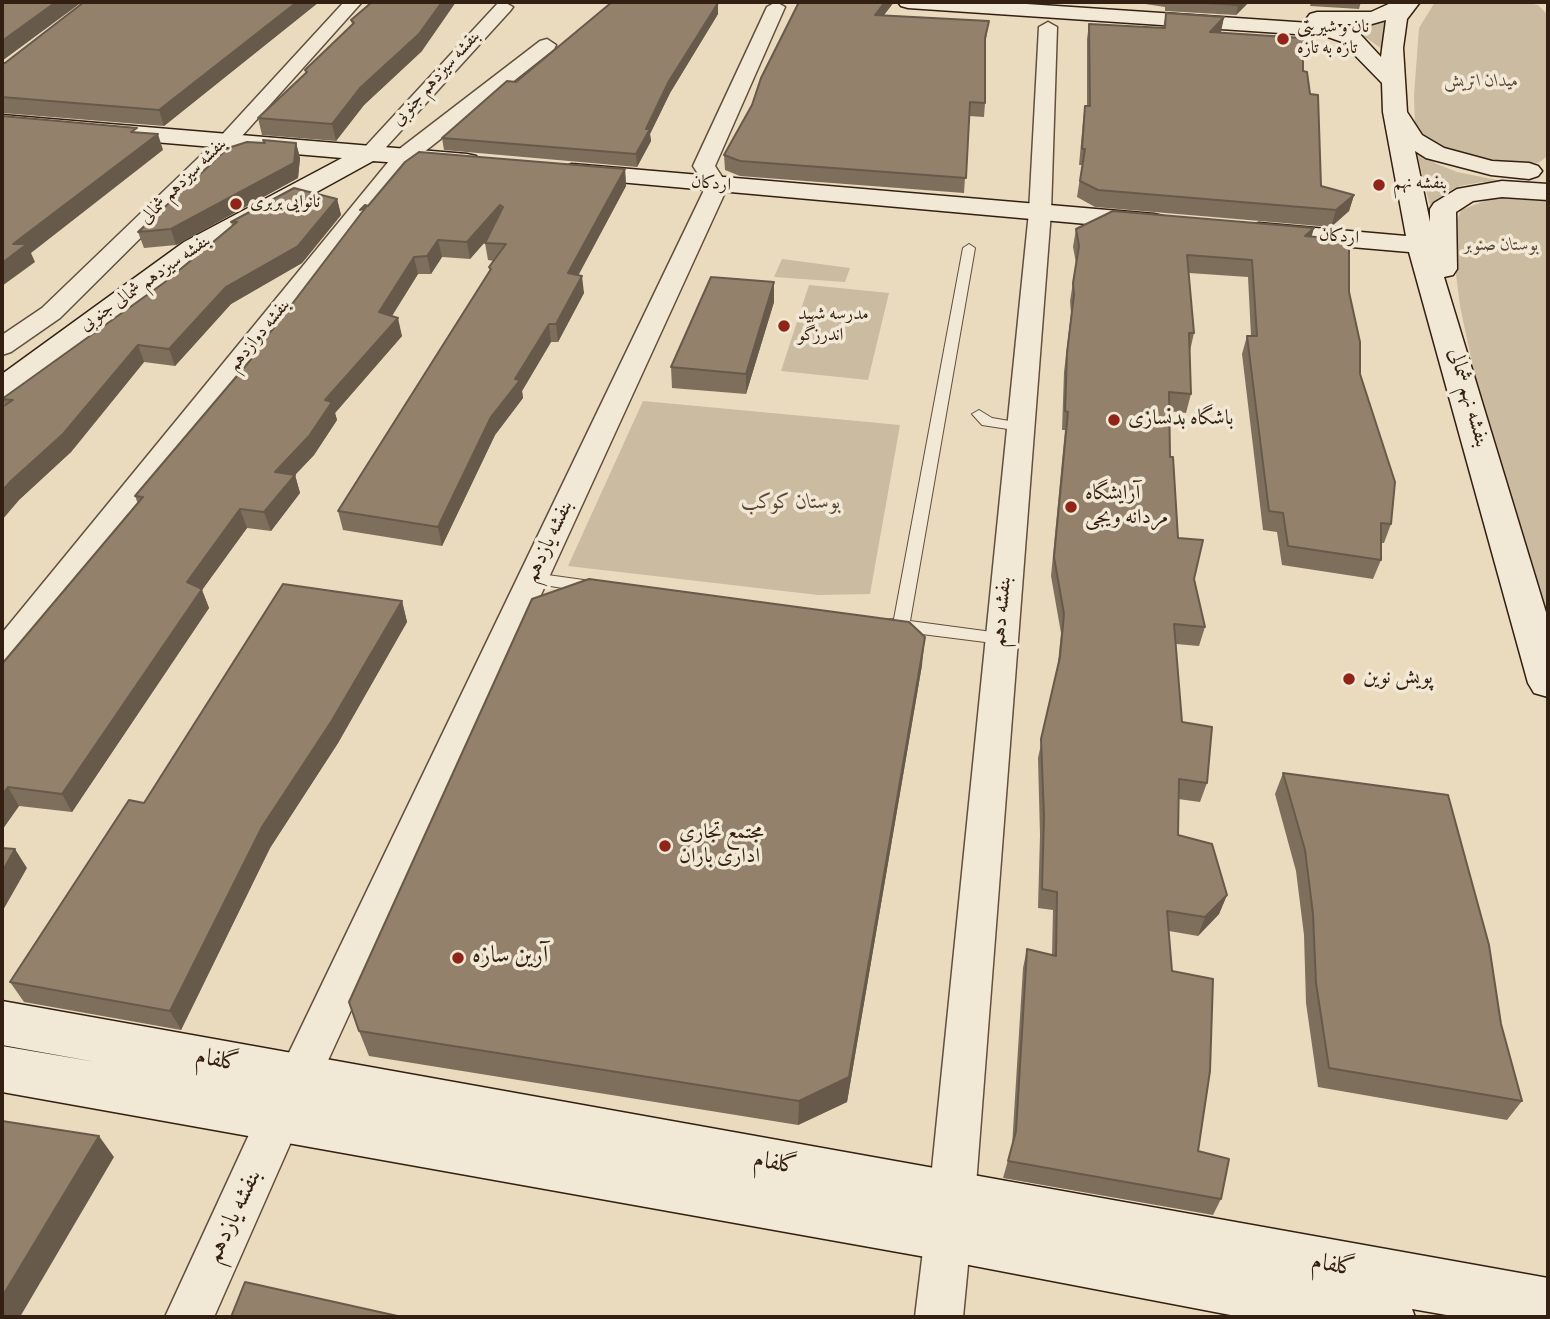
<!DOCTYPE html>
<html>
<head>
<meta charset="utf-8">
<style>
  body { margin:0 }
  #map { position:relative; width:1550px; height:1319px; overflow:hidden; background:#eadbbe; font-family:Vollkorn,serif }
  canvas { display:block }
  .frame { position:absolute; inset:0; border:4px solid #342012; pointer-events:none }
</style>
</head>
<body>
<div id="map">
<canvas width="1550" height="1319"></canvas>
<div class="frame"></div>
</div>
<script>
const context = document.querySelector('canvas').getContext('2d');
context.lineJoin = 'round';
function paint(path, color) {
  context.fillStyle = color;
  context.fill(path, 'evenodd');
}
function poly(rows) {
  const path = new Path2D();
  for (const r of rows) {
    path.moveTo(r[0], r[1]);
    for (let i = 2; i < r.length; i += 2) path.lineTo(r[i], r[i + 1]);
  }
  return path;
}
function stroke(path, color, width, dash) {
  context.strokeStyle = color;
  context.lineWidth = width;
  context.lineCap = dash ? 'butt' : 'round';
  context.setLineDash(dash || []);
  context.stroke(path);
}
function label(font, color, halo, rows, align = 'center') {
  context.font = font + ' Vollkorn,Amiri,serif';
  context.lineWidth = 7;
  context.setLineDash([]);
  context.textBaseline = 'middle';
  context.strokeStyle = halo;
  context.fillStyle = color;
  for (const [text, x, y, turn = 0] of rows) {
    context.save();
    context.translate(x, y);
    context.rotate((+turn || 0) * Math.PI / 180);
    context.textAlign = isNaN(turn) ? turn : align;
    if (halo) context.strokeText(text, 0, 0);
    context.fillText(text, 0, 0);
    context.restore();
  }
}
paint(poly([
  [1435,2,1523,2,1538,5,1548,15,1548,156,1538,163,1477,160,1437,144,1415,128,1414,95,1419,28],
  [1387,20,1382,49,1368,39,1335,27],
  [1416,151,1437,164,1457,172,1507,182,1482,182,1460,186,1444,194,1431,209],
  [1493,198,1548,201,1548,619,1477,386,1460,306,1451,235,1461,210],
  [782,259,850,268,845,282,774,277],
  [809,285,889,293,868,380,781,371],
  [643,401,900,425,870,594,818,595,568,566]
]), '#cbbba1');
const lane = poly([
  [969,244,975,248,910,621,1007,634,1010,638,1001,644,890,630,881,624,884,620,894,619,963,248,969,244],
  [979,410,992,418,1021,423,1028,427,1021,431,982,425,972,414,979,410],
  [533,573,598,582,606,588,598,594,527,582,525,578,533,573]
]);
const street = poly([
  [344,2,362,2,233,146,60,318,11,352,2,355,2,335,42,308,219,138,344,2],
  [504,2,513,7,510,11,378,156,364,156,360,152,364,148,498,3,504,2],
  [776,2,785,7,715,166,728,186,314,1091,299,1097,284,1091,277,1077,284,1063,706,186,693,166,767,7,776,2],
  [1048,22,1057,27,1051,212,975,1198,968,1214,962,1216,971,1234,963,1317,915,1317,925,1234,931,1217,938,1215,929,1198,1029,212,1039,27,1048,22],
  [547,39,556,45,554,49,414,160,14,663,2,667,2,633,398,150,540,41,547,39],
  [280,1096,296,1102,302,1117,214,1317,165,1317,264,1102,280,1096]
]);
const secondary = poly([
  [898,2,997,2,1310,23,1307,18,1310,14,1317,12,1371,12,1393,2,1420,2,1407,19,1403,48,1407,112,1422,135,1444,148,1492,161,1529,163,1538,166,1542,171,1538,176,1529,179,1491,175,1426,158,1415,151,1430,222,1430,209,1434,203,1457,189,1502,181,1548,184,1548,200,1502,197,1473,201,1456,212,1457,269,1453,275,1444,277,1548,619,1548,697,1534,693,1528,683,1409,252,1259,239,1250,237,1246,231,1250,225,1259,223,1406,236,1383,112,1382,83,1342,42,1325,36,908,8,901,6,898,2],
  [1386,20,1381,57,1358,32,1329,24,1372,24,1386,20],
  [2,115,467,154,476,156,479,161,476,166,467,168,373,161,204,254,13,395,2,397,2,374,184,242,342,158,2,129,2,115],
  [572,164,1154,214,1163,216,1167,222,1163,228,1154,230,563,177,559,172,563,167,572,164],
  [2,1001,1548,1278,1548,1317,1458,1317,1412,1309,1415,1317,1241,1317,948,1261,2,1092,2,1046,96,1062,2,1045,2,1001]
]);
stroke(lane, '#624f3d', 2);
stroke(street, '#624f3d', 3);
stroke(secondary, '#342012', 3);
paint(lane, '#f1e8d5');
paint(street, '#f1e8d5');
paint(secondary, '#f1e8d5');
paint(poly([
  [319,2,164,126,2,113,2,64],
  [799,2,894,2,884,15,989,21,985,45,985,103,984,117,969,116,964,193,740,176,725,170,724,155,752,105],
  [1132,2,1249,2,1236,15,1165,11,1165,7],
  [1311,2,1361,2,1359,9,1310,6],
  [718,3,718,14,670,93,650,134,651,141,637,167,444,150,442,138,516,82],
  [1166,13,1224,17,1220,33,1303,71,1321,186,1354,195,1349,211,1331,227,1095,207,1077,197,1082,165,1079,165,1083,121,1085,106,1087,106,1087,39,1089,24,1163,28],
  [351,20,422,51,364,105,336,141,262,135,258,118,306,73,305,70,352,24],
  [264,143,296,143,300,158,298,178,176,245,144,248,138,232],
  [625,169,626,186,578,275,584,293,558,342,551,342,522,391,523,398,495,435,442,546,343,530,338,511,490,271,489,267,494,261,488,260,485,243,487,239,470,259,442,257,431,274,418,274,392,316,402,336,335,413,337,420,314,455,295,475,300,493,271,531,247,528,202,590,209,608,72,812,19,806,2,830,2,664,138,504,135,496,250,362,248,357,273,329,368,206],
  [337,199,341,215,302,263,231,304,175,366,144,362,71,452,20,499,5,405,2,399,165,282,232,226,231,222],
  [1076,229,1311,236,1349,292,1360,374,1391,524,1384,543,1381,543,1381,560,1373,579,1282,565,1277,532,1263,530,1242,354,1247,336,1251,336,1248,277,1189,273,1194,333,1190,351,1191,394,1186,413,1169,411,1170,457,1178,538,1194,579,1205,627,1199,646,1176,644,1182,722,1207,783,1200,802,1178,799,1178,835,1227,895,1219,914,1198,936,1169,931,1172,971,1198,1151,1221,1199,1213,1215,1003,1178,1012,1146,1023,968,1027,949,1052,955,1053,910,1038,908,1040,835,1038,758,1057,672,1061,633,1051,576,1065,430,1062,430,1064,372,1071,313,1070,301,1076,263,1073,247],
  [774,282,774,302,746,394,672,388,671,367],
  [402,601,407,622,338,743,270,848,181,1030,24,1002,10,982,144,803],
  [922,665,847,1102,798,1125,369,1056,359,1031],
  [1283,773,1501,1024,1522,1101,1507,1120,1318,1087,1306,1003,1304,935,1296,871,1275,794]
]), '#7e6f5c');
paint(poly([
  [56,2,82,2,2,61,2,41],
  [297,2,319,2,164,126,159,110],
  [442,2,456,2,422,51,364,105,336,141,332,124,360,88],
  [885,2,894,2,874,28,875,15],
  [1241,2,1249,2,1236,15,1238,5],
  [718,3,718,14,670,93,650,134,651,141,637,167,636,154,646,129,669,81],
  [1224,17,1221,32,1206,47,1210,32],
  [158,134,163,150,31,253,35,262,2,286,2,263,13,244],
  [296,143,300,158,298,178,176,245,171,229],
  [625,169,626,186,570,291,568,273],
  [1354,195,1349,211,1331,227,1336,210],
  [337,199,341,215,302,263,231,304,175,366,169,349,226,287],
  [500,205,503,222,470,259,467,242],
  [1314,228,1309,246,1305,236],
  [438,240,442,257,431,274,427,256],
  [414,257,418,274,383,330,379,312],
  [582,276,584,293,558,342,556,324],
  [774,282,774,302,746,394,746,374],
  [398,318,402,336,335,413,337,420,314,455,295,475,300,493,271,531,264,512,275,472,325,400],
  [549,324,551,342,522,391,523,398,495,435,442,546,438,527,491,417],
  [138,345,144,362,71,452,20,499,2,520,2,491],
  [240,509,247,528,202,590,209,608,72,812,62,794,187,582],
  [402,601,407,622,338,743,270,848,181,1030,170,1011,262,827],
  [925,637,922,665,847,1102,798,1125,799,1101],
  [8,787,19,806,2,830,2,795],
  [15,849,27,868,2,912,2,872],
  [1227,895,1219,914,1198,936,1205,917],
  [99,1136,114,1157,20,1317,2,1317,2,1297]
]), '#675a4b');
const building = poly([
  [2,2,56,2,2,41,2,2],
  [84,2,297,2,159,110,2,97,2,64,5,63,84,2],
  [372,2,442,2,419,34,360,88,332,124,258,118,307,72,305,70,354,23,351,20,372,2],
  [612,2,699,2,718,3,669,81,646,129,650,129,636,154,442,138,507,81,516,82,612,2],
  [799,2,885,2,875,15,989,21,985,38,985,103,970,102,966,178,740,161,724,155,752,105,761,78,799,2],
  [1193,2,1241,2,1238,5,1193,2],
  [1166,13,1224,17,1210,32,1303,38,1303,71,1307,72,1310,94,1318,95,1321,186,1354,195,1336,210,1098,190,1080,181,1085,149,1082,149,1085,106,1090,106,1089,24,1165,28,1166,13],
  [2,116,137,128,131,132,158,134,13,244,27,244,2,263,2,116],
  [263,140,296,143,294,163,171,229,138,232,228,148,247,142,265,143,263,140],
  [419,152,625,169,568,273,582,276,556,324,549,324,515,379,520,380,491,417,438,527,338,511,491,269,489,267,506,244,485,243,503,207,500,205,467,242,438,240,427,256,414,257,379,312,398,318,325,400,332,402,309,436,275,472,295,475,264,512,240,509,187,582,202,589,62,794,8,787,2,795,2,664,143,497,135,496,253,357,248,357,273,329,366,207,360,210,365,205,368,206,405,162,419,152],
  [294,188,337,199,298,246,226,287,169,349,138,345,63,434,11,481,2,491,2,407,13,400,2,399,165,282,237,222,231,222,294,188],
  [1113,211,1314,228,1305,236,1349,240,1349,292,1360,342,1360,374,1395,482,1391,524,1381,523,1381,560,1288,546,1283,513,1269,511,1247,336,1257,336,1252,260,1187,255,1194,333,1189,333,1191,394,1169,392,1170,457,1173,457,1178,538,1203,540,1194,579,1205,627,1174,624,1182,722,1212,727,1207,783,1179,779,1178,835,1212,844,1227,895,1205,917,1167,911,1172,971,1213,979,1210,1071,1198,1151,1229,1159,1221,1199,1008,1161,1016,1131,1027,949,1056,956,1057,892,1042,889,1044,816,1041,739,1060,657,1064,614,1054,557,1068,412,1065,411,1067,353,1074,295,1073,283,1079,246,1076,229,1113,211],
  [711,277,774,282,746,374,671,367,711,277],
  [589,579,909,622,925,637,849,1077,799,1101,359,1031,349,1002,532,599,589,579],
  [283,584,402,601,331,722,262,827,170,1011,10,982,129,800,144,803,283,584],
  [1283,773,1448,795,1489,945,1501,1024,1522,1101,1329,1068,1316,983,1313,914,1305,850,1283,773],
  [2,848,15,849,2,872,2,848],
  [2,1121,99,1136,2,1297,2,1121],
  [245,1282,402,1317,231,1317,245,1282]
]);
paint(building, '#93816b');
stroke(building, '#675a4b', 2);
for (const [x, y, r, color] of [
  [1283,39,7,"#8f2418"],
  [1379,185,7,"#8f2418"],
  [236,204,7,"#8f2418"],
  [784,326,7,"#8f2418"],
  [1114,420,7,"#8f2418"],
  [1071,507,7,"#8f2418"],
  [1349,679,7,"#8f2418"],
  [665,846,7,"#8f2418"],
  [458,958,7,"#8f2418"]
]) {
  const dot = new Path2D();
  dot.arc(x, y, r, 0, 2 * Math.PI);
  context.fillStyle = color;
  context.fill(dot);
  stroke(dot, '#f1e8d5', 2.5);
}
label('18px', '#342012', '#f1e8d5', [
  ["نان و شیرینی",1297,29],
  ["تازه به تازه",1297,50],
  ["بنفشه نهم",1393,185],
  ["نانوایی بربری",250,204],
  ["مدرسه شهید",798,316],
  ["اندرزگو",798,337]
], 'left');
label('18px', '#342012', '#f1e8d5', [
  ["بنفشه سیزدهم جنوبی",437,79,-48],
  ["بنفشه سیزدهم شمالی",184,182,-45],
  ["اردکان",711,185,5],
  ["اردکان",1339,238,5],
  ["بنفشه سیزدهم شمالی جنوبی",146,284,-35],
  ["بنفشه دوازدهم",260,336,-51]
]);
label('italic 18px', '#5a4736', '#f1e8d5', [
  ["میدان اتریش",1481,83],
  ["بوستان صنوبر",1501,247]
]);
label('21px', '#342012', '#f1e8d5', [
  ["بنفشه نهم شمالی",1467,398,74],
  ["بنفشه یازدهم",550,542,-65],
  ["بنفشه دهم",1003,612,-85]
]);
label('21px', '#342012', '#f1e8d5', [
  ["باشگاه بدنسازی",1128,420],
  ["آرایشگاه",1085,495],
  ["مردانه ویجی",1085,519],
  ["پویش نوین",1363,679],
  ["مجتمع تجاری",679,834],
  ["اداری باران",679,858]
], 'left');
label('italic 21px', '#5a4736', '#f1e8d5', [
  ["بوستان کوکب",791,504]
]);
label('24px', '#342012', '#f1e8d5', [
  ["آرین سازه",472,958]
], 'left');
label('24px', '#342012', '#f1e8d5', [
  ["گلفام",217,1062,10],
  ["گلفام",775,1165,10],
  ["بنفشه یازدهم",235,1217,-65],
  ["گلفام",1333,1267,10]
]);
</script>
</body>
</html>
